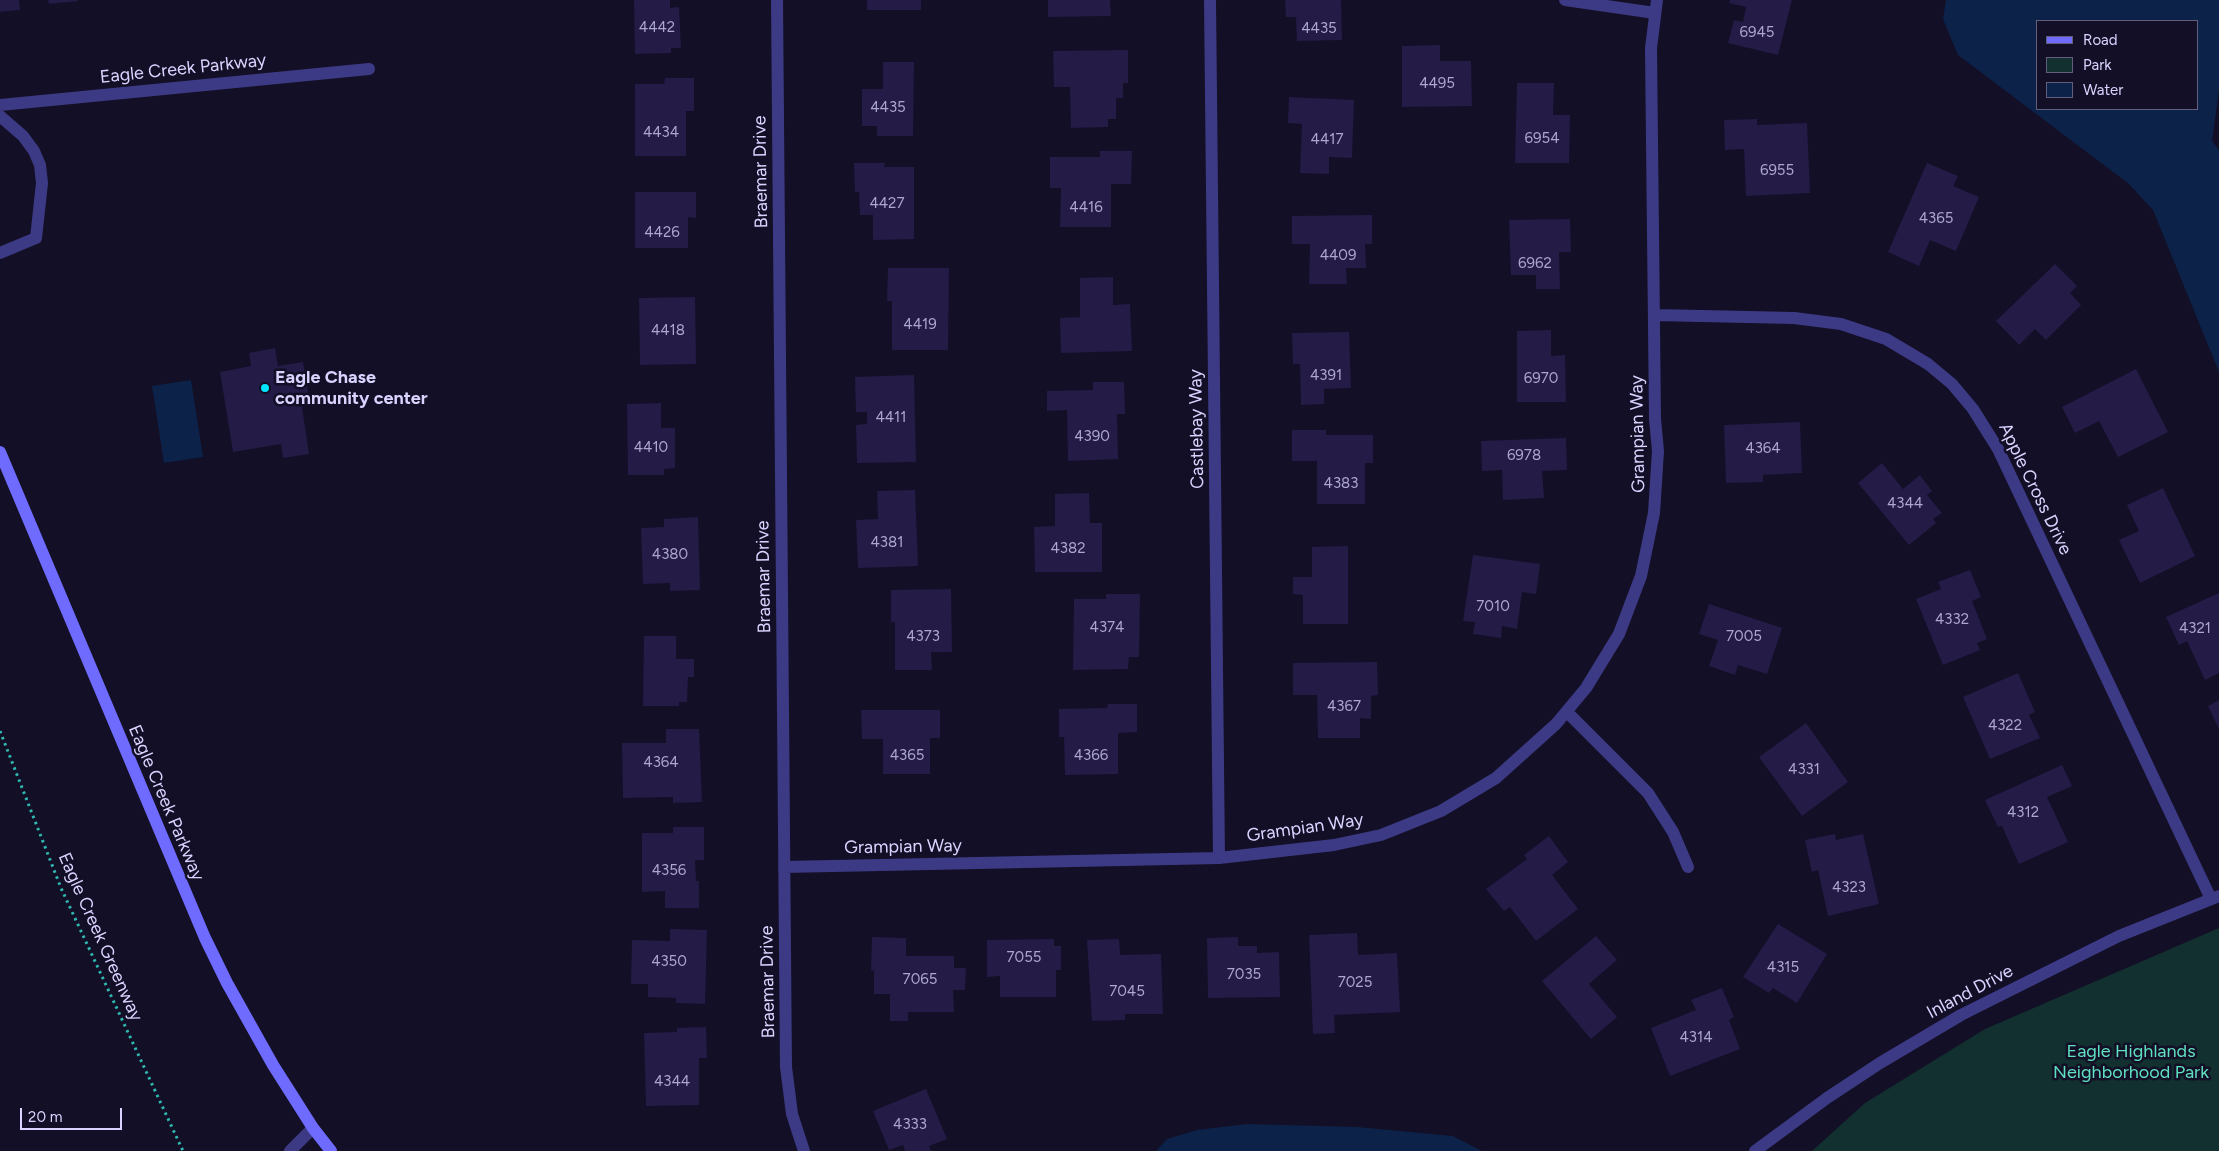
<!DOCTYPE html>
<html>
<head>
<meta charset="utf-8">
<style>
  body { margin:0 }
  #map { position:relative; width:2219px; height:1151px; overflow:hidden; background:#130f26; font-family:Figtree,sans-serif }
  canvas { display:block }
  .legend { position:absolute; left:2036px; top:20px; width:162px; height:90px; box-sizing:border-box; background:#130f26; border:1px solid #625e7d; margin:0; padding:6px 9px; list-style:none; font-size:15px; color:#d9d4ff }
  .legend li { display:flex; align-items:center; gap:10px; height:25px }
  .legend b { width:25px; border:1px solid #625e7d }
  .scale { position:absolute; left:20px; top:1108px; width:102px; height:22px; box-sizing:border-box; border:2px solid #d9d4ff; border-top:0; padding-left:6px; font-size:15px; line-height:18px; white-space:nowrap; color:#d9d4ff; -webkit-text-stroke:4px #130f26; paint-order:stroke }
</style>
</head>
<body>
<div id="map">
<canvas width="2219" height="1151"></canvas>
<ul class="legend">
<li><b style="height:6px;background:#6f6bff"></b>Road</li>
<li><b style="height:14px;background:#12302f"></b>Park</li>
<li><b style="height:14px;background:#0c2248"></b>Water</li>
</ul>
<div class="scale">20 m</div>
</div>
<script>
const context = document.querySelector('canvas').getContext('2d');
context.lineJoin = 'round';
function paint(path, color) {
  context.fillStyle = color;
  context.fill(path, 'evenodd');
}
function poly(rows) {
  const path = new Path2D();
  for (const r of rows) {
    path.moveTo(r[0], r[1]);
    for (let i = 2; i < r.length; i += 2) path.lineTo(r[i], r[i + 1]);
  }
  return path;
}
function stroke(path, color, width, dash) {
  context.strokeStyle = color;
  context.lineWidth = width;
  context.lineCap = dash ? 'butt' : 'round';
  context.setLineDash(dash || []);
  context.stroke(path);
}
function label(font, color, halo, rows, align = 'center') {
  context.font = font + ' Figtree,sans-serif';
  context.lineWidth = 5;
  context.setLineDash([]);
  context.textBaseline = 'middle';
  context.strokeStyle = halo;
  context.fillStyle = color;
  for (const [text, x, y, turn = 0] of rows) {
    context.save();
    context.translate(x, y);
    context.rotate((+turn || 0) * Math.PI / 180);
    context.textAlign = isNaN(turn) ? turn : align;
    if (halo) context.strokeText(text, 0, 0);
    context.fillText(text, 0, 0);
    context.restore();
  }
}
paint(poly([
  [2219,928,2219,1151,1812,1151,1865,1103,1985,1029]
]), '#12302f');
paint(poly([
  [1946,0,2219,0,2219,90,2212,141,2219,150,2219,372,2153,210,2129,184,1958,55,1943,19],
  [2198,21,2198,109,2038,109,2038,21],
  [191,380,203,457,164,463,152,386],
  [1247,1124,1357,1127,1453,1136,1482,1151,1156,1151,1167,1139,1197,1130]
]), '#0c2248');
paint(poly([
  [0,0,19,0,20,10,0,12],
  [48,0,78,0,78,1,49,4],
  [634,0,670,0,670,8,679,7,681,48,671,48,671,53,635,54],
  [867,0,921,0,921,10,867,10],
  [1048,0,1110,0,1111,16,1048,17],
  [1285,0,1341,0,1342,40,1297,41,1296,17,1286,17],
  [1730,0,1792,0,1778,55,1728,43,1734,20,1743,22,1746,7,1729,3],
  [1440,45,1440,61,1471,61,1472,106,1402,107,1402,46],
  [1128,50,1128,83,1123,83,1123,98,1116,98,1116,119,1108,119,1108,127,1071,128,1070,87,1054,87,1053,51],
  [883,62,914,62,913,136,877,136,877,126,862,126,862,89,883,89],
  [665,78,694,78,694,111,686,111,686,156,635,156,635,84,664,84],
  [1517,83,1554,83,1553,115,1570,115,1569,163,1515,163],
  [1289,97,1354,100,1352,158,1329,157,1329,174,1300,173,1302,124,1288,123],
  [1757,119,1757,125,1807,123,1810,193,1746,196,1744,149,1725,150,1724,120],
  [1100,151,1132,151,1131,184,1111,184,1111,227,1060,227,1061,188,1050,188,1050,157,1100,157],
  [854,163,885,163,884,167,914,167,914,239,873,240,873,215,860,215,859,192,855,192],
  [1927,163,1958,176,1953,186,1979,197,1956,251,1930,240,1919,266,1888,252],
  [635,192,696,192,696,218,688,217,688,248,635,248],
  [1372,215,1372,244,1365,244,1366,268,1346,268,1347,284,1309,284,1310,244,1292,244,1292,216],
  [1570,219,1571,252,1559,252,1560,289,1536,289,1536,275,1511,275,1509,220],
  [2055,264,2077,286,2070,293,2081,305,2046,340,2035,329,2019,345,1996,321],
  [888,268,949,268,948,350,892,350,892,301,887,301],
  [1113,277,1113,305,1130,304,1132,351,1061,353,1060,318,1080,317,1080,278],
  [695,297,696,364,640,365,639,298],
  [1551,330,1551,356,1565,355,1566,402,1517,402,1517,331],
  [1349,332,1351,388,1324,389,1324,404,1301,405,1300,364,1293,364,1292,333],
  [275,348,278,366,303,362,310,405,302,407,309,454,283,458,281,444,233,452,220,372,251,366,249,353],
  [2136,369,2168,432,2118,457,2099,421,2075,433,2062,407],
  [914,375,916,462,857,463,856,425,867,424,867,412,856,412,855,377],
  [1093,382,1124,382,1125,414,1117,414,1118,459,1068,461,1067,410,1047,411,1047,391,1093,390],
  [661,403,661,428,675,428,675,468,664,469,664,475,628,475,627,404],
  [1800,422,1802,473,1763,475,1763,482,1726,483,1724,425],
  [1292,430,1326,430,1326,435,1373,435,1373,463,1365,463,1365,504,1317,504,1317,461,1292,461],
  [1566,438,1567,470,1542,471,1544,498,1503,500,1502,470,1482,471,1481,441],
  [1882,463,1903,489,1920,475,1932,491,1927,495,1942,513,1933,519,1936,523,1909,545,1858,483],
  [2163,488,2195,556,2140,583,2119,540,2139,531,2127,505],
  [915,490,918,566,858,568,856,520,878,519,877,491],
  [1089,493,1090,523,1102,523,1102,572,1035,572,1034,527,1055,526,1055,494],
  [698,517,700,590,670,591,670,583,643,584,641,528,664,527,664,519],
  [1348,546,1348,624,1303,624,1303,595,1293,594,1293,577,1312,577,1312,547],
  [1473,555,1540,564,1536,594,1522,592,1517,629,1502,626,1501,638,1473,634,1475,622,1463,621],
  [1970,570,1981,597,1972,601,1987,639,1977,643,1980,650,1943,665,1916,599,1941,589,1938,582],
  [951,589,952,652,931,652,932,670,895,670,895,622,891,622,891,590],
  [2219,593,2219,673,2205,680,2187,641,2179,645,2166,617],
  [1106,594,1140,594,1139,657,1129,657,1128,669,1073,670,1074,599,1106,599],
  [1709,604,1782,628,1767,674,1738,665,1735,675,1709,666,1718,640,1699,634],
  [644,636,676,636,676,659,694,659,694,677,688,677,687,702,679,702,679,706,643,706],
  [1377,662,1378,695,1371,696,1371,719,1360,718,1360,738,1318,738,1317,695,1293,695,1293,663],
  [2018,673,2035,712,2029,715,2040,738,1990,759,1963,697],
  [2219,700,2219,729,2208,706],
  [1108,704,1137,704,1137,732,1118,733,1118,774,1065,775,1064,737,1059,737,1059,709,1107,708],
  [861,710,940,710,940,738,930,738,930,774,883,774,883,739,862,739],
  [1806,723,1848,782,1802,816,1759,757],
  [666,729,699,729,702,802,673,803,673,797,623,798,622,743,666,743],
  [2062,765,2072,786,2047,797,2068,842,2019,864,2002,826,1998,827,1985,800],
  [673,827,704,827,704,860,695,860,696,881,699,881,699,908,665,908,665,891,642,892,642,833,673,833],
  [1835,834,1836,840,1863,834,1879,904,1828,916,1818,870,1812,872,1805,840],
  [1549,836,1568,862,1552,875,1578,909,1536,941,1510,907,1504,911,1486,889,1527,859,1524,855],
  [1778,924,1827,954,1797,1003,1773,988,1769,993,1743,977],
  [670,929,707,930,705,1004,676,1003,676,998,648,997,648,984,631,984,632,940,670,941],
  [1357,933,1358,955,1397,953,1400,1012,1334,1015,1335,1033,1313,1034,1309,935],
  [1596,936,1617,960,1589,984,1617,1017,1591,1039,1542,981],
  [872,937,906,938,906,956,954,956,954,968,966,968,965,990,953,990,954,1012,908,1012,908,1021,890,1021,890,994,874,994,874,970,871,971],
  [1238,937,1238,946,1257,946,1257,953,1279,952,1280,997,1208,998,1207,938],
  [1054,939,1054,946,1061,946,1061,970,1056,970,1056,997,1000,997,1000,976,987,977,987,940],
  [1119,939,1120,955,1161,954,1163,1014,1125,1014,1125,1020,1092,1021,1087,940],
  [1722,988,1734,1017,1729,1020,1740,1049,1670,1076,1651,1028,1696,1010,1691,1000],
  [706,1027,707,1058,699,1058,699,1105,646,1106,644,1033,677,1032,677,1028],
  [926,1089,947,1139,929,1146,931,1151,905,1151,903,1145,889,1150,873,1111]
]), '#241b47');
stroke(poly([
  [0,731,61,888,183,1151]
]), '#2fb8b0', 3, [2.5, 4]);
stroke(poly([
  [777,0,786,1067,792,1114,804,1151],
  [1210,0,1219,858],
  [1565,0,1655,13],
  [0,105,369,69],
  [0,116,23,136,34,151,40,165,42,183,36,238,0,253],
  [1654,315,1794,318,1841,324,1886,339,1928,364,1952,384,1973,409,1998,449,2211,899],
  [1567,712,1648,793,1673,832,1688,867],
  [784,867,1219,858,1334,845,1381,835,1441,811,1496,778,1556,724,1586,688,1619,634,1641,576,1654,513,1658,451,1655,419,1651,48,1657,0],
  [290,1151,313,1128],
  [1755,1151,1827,1098,1880,1063,1961,1015,2119,936,2219,896]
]), '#3d3a85', 12);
stroke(poly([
  [0,452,205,938,227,983,273,1065,313,1128,331,1151]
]), '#6f6bff', 12);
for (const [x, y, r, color] of [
  [265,388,5,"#00e5ff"]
]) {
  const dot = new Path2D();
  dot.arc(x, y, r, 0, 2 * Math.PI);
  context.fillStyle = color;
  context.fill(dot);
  stroke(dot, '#130f26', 2);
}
label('15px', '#aca6d1', null, [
  ["4442",657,28],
  ["4435",1319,29],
  ["6945",1757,33],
  ["4495",1437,84],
  ["4435",888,108],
  ["4434",661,133],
  ["6954",1542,139],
  ["4417",1327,140],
  ["6955",1777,171],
  ["4427",887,204],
  ["4416",1086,208],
  ["4365",1936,219],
  ["4426",662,233],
  ["4409",1338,256],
  ["6962",1535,264],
  ["4419",920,325],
  ["4418",668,331],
  ["4391",1326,376],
  ["6970",1541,379],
  ["4411",891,418],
  ["4390",1092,437],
  ["4410",651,448],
  ["4364",1763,449],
  ["6978",1524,456],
  ["4383",1341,484],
  ["4344",1905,504],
  ["4381",887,543],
  ["4382",1068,549],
  ["4380",670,555],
  ["7010",1493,607],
  ["4332",1952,620],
  ["4374",1107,628],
  ["4321",2195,629],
  ["4373",923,637],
  ["7005",1744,637],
  ["4367",1344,707],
  ["4322",2005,726],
  ["4365",907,756],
  ["4366",1091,756],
  ["4364",661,763],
  ["4331",1804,770],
  ["4312",2023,813],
  ["4356",669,871],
  ["4323",1849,888],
  ["7055",1024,958],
  ["4350",669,962],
  ["4315",1783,968],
  ["7035",1244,975],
  ["7065",920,980],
  ["7025",1355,983],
  ["7045",1127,992],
  ["4314",1696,1038],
  ["4344",672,1082],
  ["4333",910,1125]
]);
label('18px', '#d9d4ff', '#130f26', [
  ["Eagle Creek Parkway",183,69,-6],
  ["Braemar Drive",761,172,-91],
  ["Castlebay Way",1197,429,-91],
  ["Grampian Way",1638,434,-91],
  ["Apple Cross Drive",2035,489,64],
  ["Braemar Drive",764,577,-91],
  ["Eagle Creek Parkway",166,803,67],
  ["Grampian Way",1305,828,-8],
  ["Grampian Way",903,847,-1],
  ["Eagle Creek Greenway",100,937,66],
  ["Braemar Drive",768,982,-91],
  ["Inland Drive",1970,992,-28]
]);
label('bold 18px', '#d9d4ff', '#130f26', [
  ["Eagle Chase",275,378],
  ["community center",275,399]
], 'left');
label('18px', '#5fe0c0', '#130f26', [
  ["Eagle Highlands",2131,1052],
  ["Neighborhood Park",2131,1073]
]);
</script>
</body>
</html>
